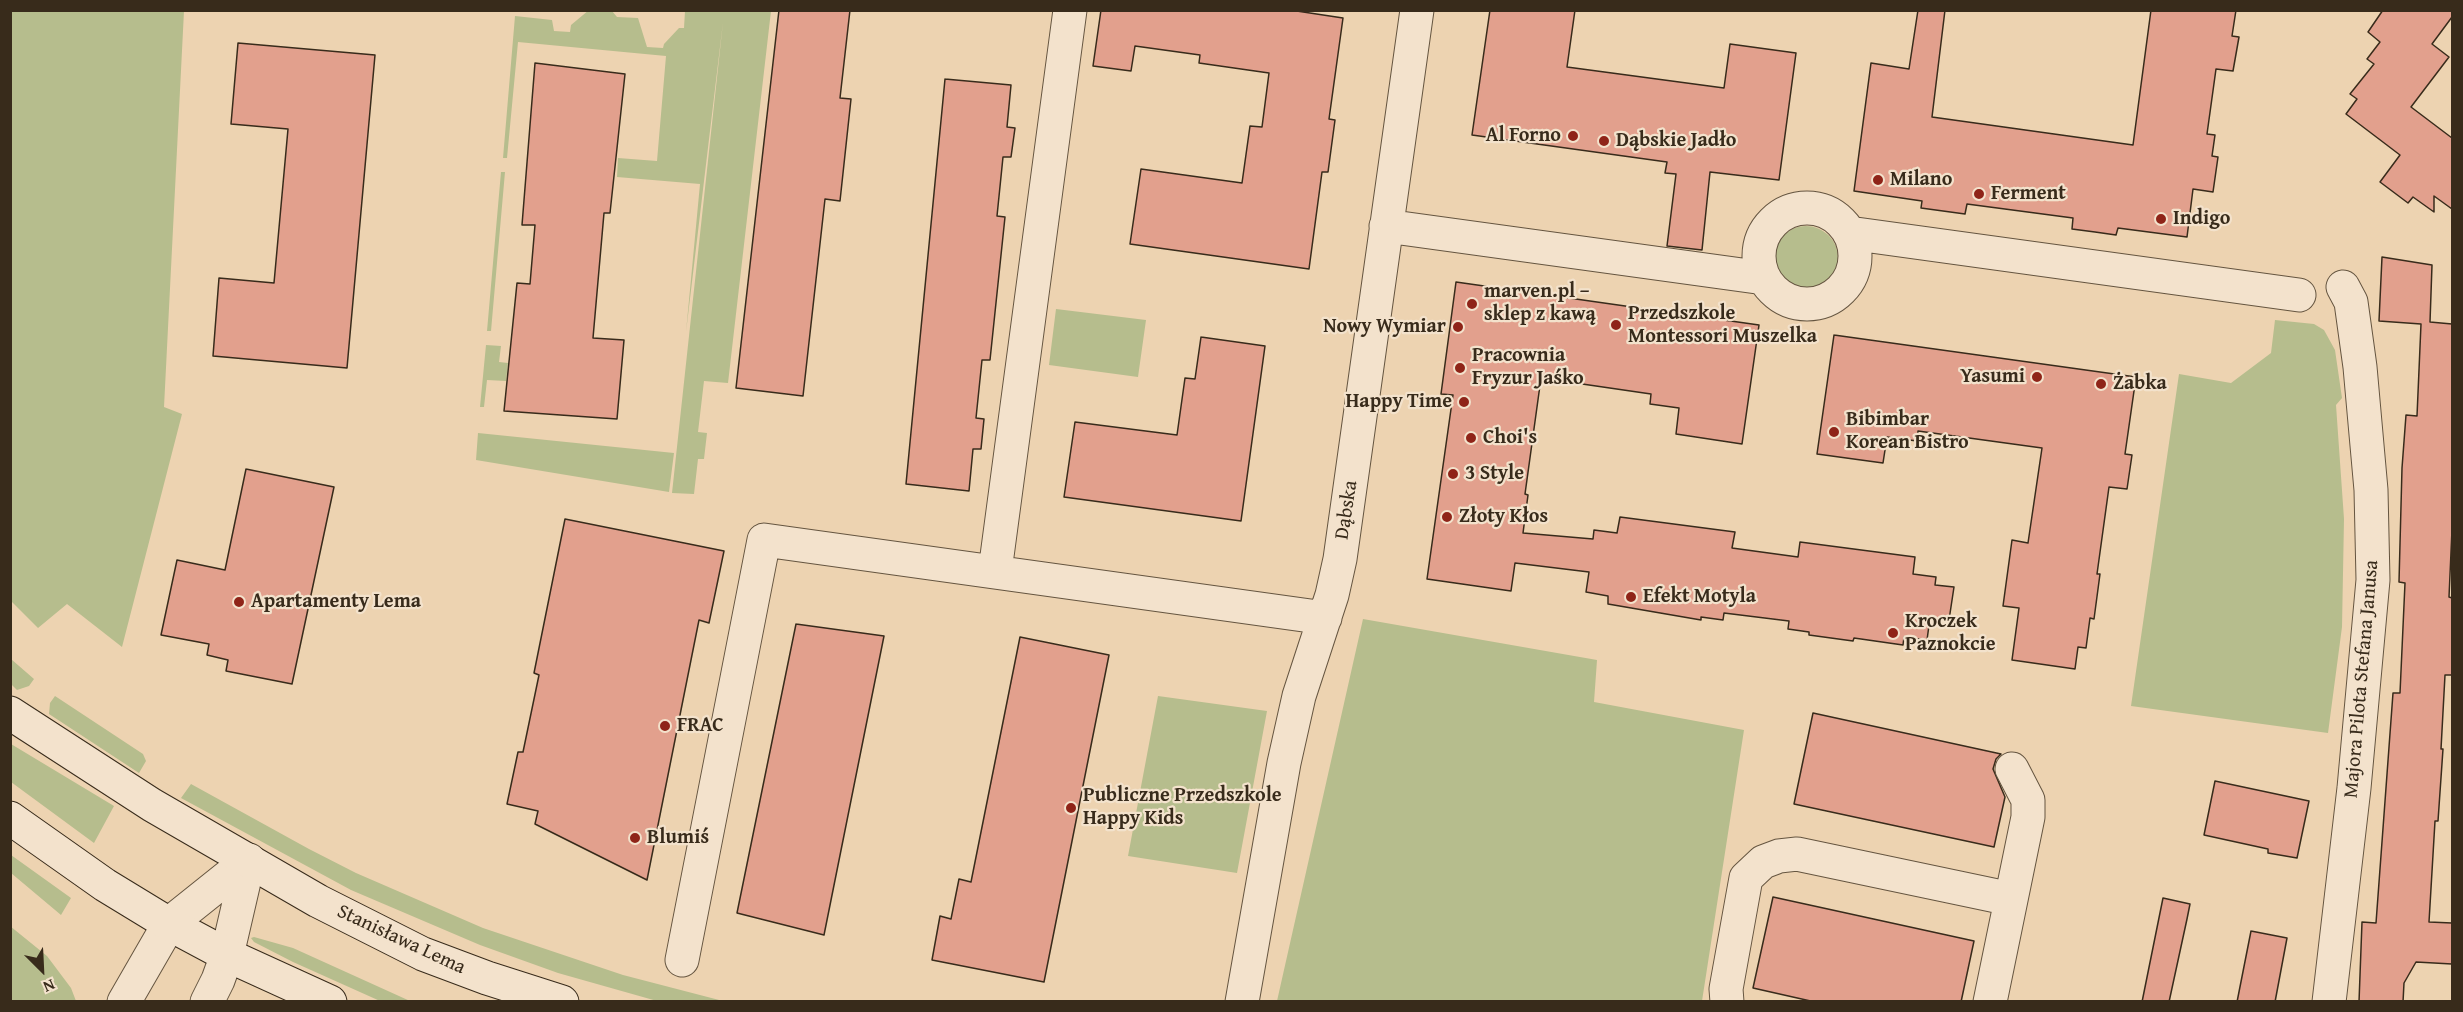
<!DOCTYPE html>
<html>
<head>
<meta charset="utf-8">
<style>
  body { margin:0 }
  #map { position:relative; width:2463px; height:1012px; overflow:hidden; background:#edd3b1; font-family:"Gentium Book Plus",serif }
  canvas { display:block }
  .frame { position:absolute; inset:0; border:12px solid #382b1b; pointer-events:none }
  .north { position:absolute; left:12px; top:940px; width:60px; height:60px; -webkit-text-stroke:4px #f3e2cc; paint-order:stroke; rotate:156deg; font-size:16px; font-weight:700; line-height:24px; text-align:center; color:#382b1b }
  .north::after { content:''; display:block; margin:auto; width:21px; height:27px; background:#382b1b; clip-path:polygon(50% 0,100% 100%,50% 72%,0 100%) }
</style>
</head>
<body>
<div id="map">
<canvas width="2463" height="1012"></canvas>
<div class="frame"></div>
<div class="north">N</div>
</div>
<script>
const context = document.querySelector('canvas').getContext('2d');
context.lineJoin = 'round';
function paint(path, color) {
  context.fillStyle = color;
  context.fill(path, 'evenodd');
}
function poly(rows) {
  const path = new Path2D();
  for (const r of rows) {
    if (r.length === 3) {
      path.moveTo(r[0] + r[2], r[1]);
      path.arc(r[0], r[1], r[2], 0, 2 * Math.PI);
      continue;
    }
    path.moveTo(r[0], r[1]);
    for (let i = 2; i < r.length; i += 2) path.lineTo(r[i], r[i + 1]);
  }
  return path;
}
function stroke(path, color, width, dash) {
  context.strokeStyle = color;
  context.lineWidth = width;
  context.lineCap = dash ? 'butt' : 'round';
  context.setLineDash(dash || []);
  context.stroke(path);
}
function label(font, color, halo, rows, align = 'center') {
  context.font = font + ' "Gentium Book Plus",serif';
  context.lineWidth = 4.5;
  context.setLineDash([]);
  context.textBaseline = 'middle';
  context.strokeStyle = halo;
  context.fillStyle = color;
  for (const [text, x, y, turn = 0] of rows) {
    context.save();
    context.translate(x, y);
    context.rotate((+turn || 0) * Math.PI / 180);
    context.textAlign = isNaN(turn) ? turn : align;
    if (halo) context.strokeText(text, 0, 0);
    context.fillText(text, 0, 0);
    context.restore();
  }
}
paint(poly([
  [589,10,612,11,617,17,638,18,647,47,663,48,664,44,679,28,684,28,685,11,771,11,728,383,704,381,698,432,707,433,704,459,698,459,694,494,672,493,723,22,686,332,700,184,617,177,618,158,657,161,666,56,518,42,507,158,503,158,515,16,552,20,554,31,570,32,571,25],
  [10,11,184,11,164,407,182,414,122,647,67,604,38,628,11,601],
  [501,172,505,172,491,331,487,331],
  [1806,258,32],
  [1056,309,1146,320,1138,377,1049,365],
  [2275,320,2314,324,2324,330,2335,350,2342,398,2336,405,2344,519,2342,627,2328,733,2131,706,2179,374,2231,383,2271,353],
  [486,345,501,346,499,362,508,363,506,381,487,380,484,407,480,407],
  [478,433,674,453,669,492,476,460],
  [1363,619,1597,660,1594,702,1744,730,1702,1001,1277,1001],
  [11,659,34,679,29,686,17,690,11,684],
  [55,696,143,754,146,761,139,773,49,714,50,703],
  [1158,696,1267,711,1237,873,1128,856],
  [11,744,114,806,94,843,11,782],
  [191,784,309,849,356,873,483,928,623,975,723,1001,657,1001,558,973,480,945,351,890,181,798],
  [11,855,71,898,61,915,11,873],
  [10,926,47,956,71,988,76,1001,11,1001],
  [254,937,293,948,410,1001,380,1001,293,962,254,942,251,938]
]), '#b6bd8d');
const building = poly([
  [779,10,850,10,840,98,851,99,840,201,825,199,803,396,736,388,779,10],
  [1101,10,1290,10,1343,18,1329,119,1335,120,1328,172,1322,172,1309,269,1130,244,1141,169,1242,183,1250,126,1262,127,1269,73,1199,63,1200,55,1135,46,1131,71,1093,66,1101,10],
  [1490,10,1575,10,1567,67,1724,88,1730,44,1796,53,1779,180,1710,172,1702,250,1667,246,1676,174,1665,173,1667,162,1472,135,1490,10],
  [1918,10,1945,10,1932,117,2133,145,2151,10,2236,10,2232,36,2239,37,2233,71,2216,69,2207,134,2215,135,2212,156,2218,157,2213,192,2193,189,2187,237,2118,228,2116,235,2095,232,2072,229,2073,218,1967,204,1965,214,1921,208,1922,201,1854,191,1871,63,1909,69,1918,10],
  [2383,10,2452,10,2452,17,2432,44,2449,57,2411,107,2452,138,2452,209,2434,196,2434,212,2413,197,2408,203,2380,182,2400,155,2346,114,2357,99,2350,94,2374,64,2367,59,2380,42,2368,32,2383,10],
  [238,43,375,55,347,368,213,356,219,278,274,283,288,129,231,124,238,43],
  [535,63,625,74,610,213,604,213,593,338,624,340,617,419,504,411,517,283,530,284,535,225,522,225,535,63],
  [945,79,1011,85,1007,127,1015,128,1011,157,1003,157,997,216,1005,217,990,360,982,360,976,418,984,419,981,449,973,449,969,491,906,484,945,79],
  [2382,257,2432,265,2430,322,2452,324,2452,530,2449,597,2452,598,2452,675,2445,675,2441,749,2443,749,2438,821,2435,821,2429,922,2452,923,2452,964,2416,962,2404,983,2403,1002,2359,1002,2362,922,2376,923,2393,693,2400,693,2405,583,2399,582,2402,468,2406,415,2417,416,2421,324,2379,321,2382,257],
  [1456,282,1759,325,1742,444,1676,434,1679,408,1650,404,1651,394,1541,378,1525,494,1528,495,1523,533,1593,539,1594,530,1617,533,1620,517,1735,532,1732,548,1798,557,1800,542,1915,557,1913,574,1936,577,1935,585,1954,587,1949,620,1930,618,1927,640,1904,637,1903,645,1854,638,1853,641,1809,635,1809,632,1788,629,1789,621,1724,613,1723,620,1701,617,1701,620,1608,604,1608,596,1586,592,1589,572,1515,563,1511,591,1427,579,1453,395,1441,394,1456,282],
  [1834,335,2136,377,2125,454,2132,455,2127,489,2109,487,2097,574,2100,574,2094,619,2090,618,2086,648,2078,647,2075,669,2012,660,2019,608,2003,606,2012,540,2028,543,2042,448,1918,431,1917,441,1887,437,1883,463,1817,454,1834,335],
  [1201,337,1265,346,1241,521,1064,497,1075,422,1177,435,1185,378,1195,379,1201,337],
  [246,469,334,487,292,684,226,671,228,660,207,655,209,644,161,635,177,560,225,570,246,469],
  [565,519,724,551,709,623,699,620,647,880,535,824,538,811,507,804,518,752,523,752,539,675,534,673,565,519],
  [796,624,884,636,824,935,737,913,796,624],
  [1020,637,1109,655,1044,982,932,960,940,916,951,919,959,879,971,882,1020,637],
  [1813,713,2001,754,1996,759,1993,769,2005,797,1994,847,1794,804,1813,713],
  [2215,781,2309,801,2297,858,2268,853,2268,849,2204,835,2215,781],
  [1773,897,1974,941,1961,1002,1815,1002,1753,988,1773,897],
  [2163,898,2190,904,2187,919,2169,1002,2142,1002,2163,898],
  [2251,931,2287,938,2275,1002,2237,1002,2251,931]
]);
paint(building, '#e2a08d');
stroke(building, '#382b1b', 1.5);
const minor = poly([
  [1807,256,48],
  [1386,226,1764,278],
  [1849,233,2299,295],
  [995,571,1070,10],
  [682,960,764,540,1325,618],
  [124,1002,169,924,249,860],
  [207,1002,218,980,227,955,249,860],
  [1242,1002,1284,763,1299,696,1332,595,1340,559,1417,10],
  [1727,1002,1726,989,1746,878,1763,862,1779,856,1797,854,2011,899],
  [1990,1002,2028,817,2028,800,2012,769],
  [2329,1002,2354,788,2373,580,2371,490,2360,367,2351,302,2343,287]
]);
const secondary = poly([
  [10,713,152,805,318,901,423,954,487,978,562,1002],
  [10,818,105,885,169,924,227,955,330,1002]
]);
stroke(minor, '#655540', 35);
stroke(secondary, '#382b1b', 35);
stroke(minor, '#f3e2cc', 33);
stroke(secondary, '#f3e2cc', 33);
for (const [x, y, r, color] of [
  [1573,136,6,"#8f2418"],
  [1604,141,6,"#8f2418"],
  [1878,180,6,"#8f2418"],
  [1979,194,6,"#8f2418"],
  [2161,219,6,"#8f2418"],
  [1472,304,6,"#8f2418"],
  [1616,325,6,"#8f2418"],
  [1458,327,6,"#8f2418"],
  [1460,368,6,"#8f2418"],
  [2037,377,6,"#8f2418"],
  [2101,384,6,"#8f2418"],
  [1464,402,6,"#8f2418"],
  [1834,432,6,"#8f2418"],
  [1471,438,6,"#8f2418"],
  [1453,474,6,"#8f2418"],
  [1447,517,6,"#8f2418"],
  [1631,597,6,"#8f2418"],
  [239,602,6,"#8f2418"],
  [1893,633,6,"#8f2418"],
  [665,726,6,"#8f2418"],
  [1071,808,6,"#8f2418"],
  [635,838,6,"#8f2418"]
]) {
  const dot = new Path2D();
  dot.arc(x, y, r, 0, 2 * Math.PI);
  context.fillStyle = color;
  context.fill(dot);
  stroke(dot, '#f3e2cc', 2);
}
label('bold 20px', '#382b1b', '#f3e2cc', [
  ["Al Forno",1561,136,"right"],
  ["Dąbskie Jadło",1616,141],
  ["Milano",1890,180],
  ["Ferment",1991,194],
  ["Indigo",2173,219],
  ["marven.pl –",1484,292],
  ["sklep z kawą",1484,315],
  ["Przedszkole",1628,314],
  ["Montessori Muszelka",1628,337],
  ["Nowy Wymiar",1446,327,"right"],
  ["Pracownia",1472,356],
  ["Fryzur Jaśko",1472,379],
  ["Yasumi",2025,377,"right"],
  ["Żabka",2113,384],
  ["Happy Time",1452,402,"right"],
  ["Bibimbar",1846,420],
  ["Korean Bistro",1846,443],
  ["Choi's",1483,438],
  ["3 Style",1465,474],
  ["Złoty Kłos",1459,517],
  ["Efekt Motyla",1643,597],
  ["Apartamenty Lema",251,602],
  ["Kroczek",1905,622],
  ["Paznokcie",1905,645],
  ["FRAC",677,726],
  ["Publiczne Przedszkole",1083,796],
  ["Happy Kids",1083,819],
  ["Blumiś",647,838]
], 'left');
label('20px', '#382b1b', '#f3e2cc', [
  ["Dąbska",1347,510,-81],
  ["Majora Pilota Stefana Janusa",2362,679,-85],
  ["Stanisława Lema",401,940,25]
]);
</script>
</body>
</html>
